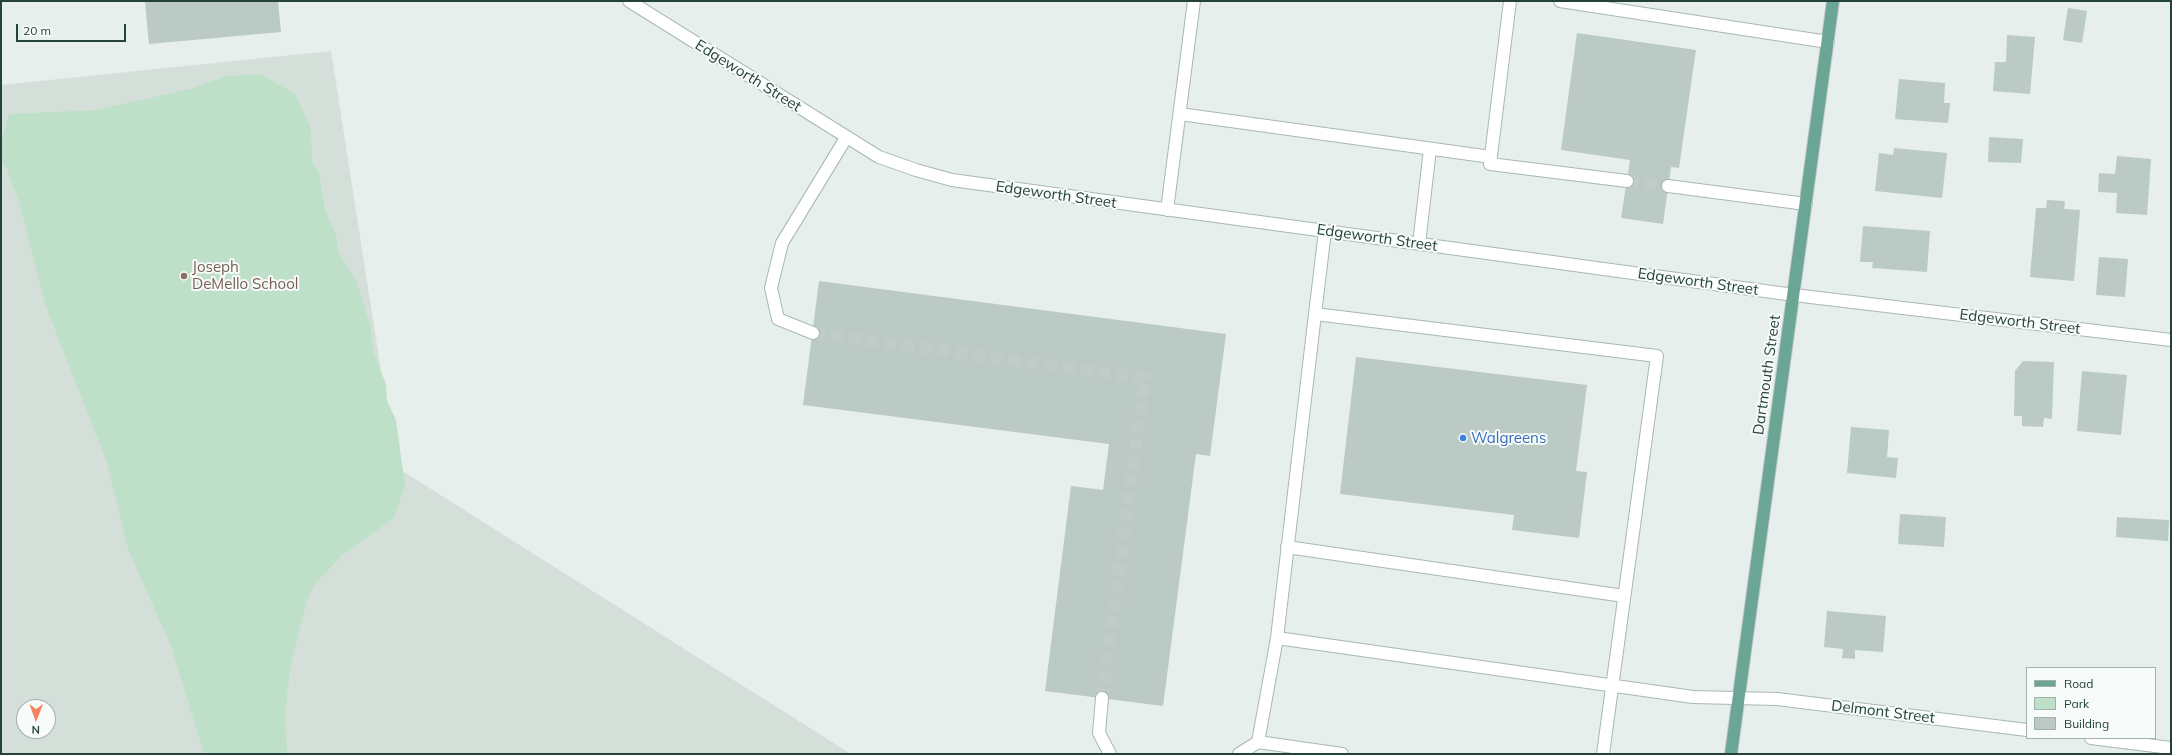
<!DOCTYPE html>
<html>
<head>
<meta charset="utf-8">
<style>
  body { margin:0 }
  #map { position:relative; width:2172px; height:755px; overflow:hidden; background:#e6efeb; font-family:Mulish,sans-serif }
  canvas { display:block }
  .frame { position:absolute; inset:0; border:2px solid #24423a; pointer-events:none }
  .legend { position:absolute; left:2026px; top:667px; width:130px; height:72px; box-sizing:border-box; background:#f7fbf9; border:1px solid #a3b1ad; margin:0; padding:5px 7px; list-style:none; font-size:12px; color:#24423a }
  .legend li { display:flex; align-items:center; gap:8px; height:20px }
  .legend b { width:20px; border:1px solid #a3b1ad }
  .north { position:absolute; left:16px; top:699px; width:40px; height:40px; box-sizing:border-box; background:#f7fbf9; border:1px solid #a3b1ad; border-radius:50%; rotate:181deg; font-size:11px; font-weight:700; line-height:16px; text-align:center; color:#24423a }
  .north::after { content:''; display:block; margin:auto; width:14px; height:18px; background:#f4845f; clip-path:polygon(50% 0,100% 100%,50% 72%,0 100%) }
  .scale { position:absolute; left:16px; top:24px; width:110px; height:18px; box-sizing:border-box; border:2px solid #24423a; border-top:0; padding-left:5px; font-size:12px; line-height:14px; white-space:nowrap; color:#24423a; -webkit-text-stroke:3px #f7fbf9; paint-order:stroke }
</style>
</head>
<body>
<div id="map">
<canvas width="2172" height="755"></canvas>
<div class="frame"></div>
<ul class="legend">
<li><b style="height:5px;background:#6aa596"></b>Road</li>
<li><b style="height:11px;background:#bfe0c8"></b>Park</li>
<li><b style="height:11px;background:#bbcac4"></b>Building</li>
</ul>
<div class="north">N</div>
<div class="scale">20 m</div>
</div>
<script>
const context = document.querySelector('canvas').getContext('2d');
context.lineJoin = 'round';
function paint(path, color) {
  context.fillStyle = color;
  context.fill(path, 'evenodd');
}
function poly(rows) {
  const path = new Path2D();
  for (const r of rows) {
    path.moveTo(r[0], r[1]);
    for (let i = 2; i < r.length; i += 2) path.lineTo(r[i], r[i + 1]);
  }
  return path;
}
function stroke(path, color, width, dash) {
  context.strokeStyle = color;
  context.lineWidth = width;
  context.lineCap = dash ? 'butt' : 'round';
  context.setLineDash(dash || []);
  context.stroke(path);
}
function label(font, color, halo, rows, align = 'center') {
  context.font = font + ' Mulish,sans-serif';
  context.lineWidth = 4;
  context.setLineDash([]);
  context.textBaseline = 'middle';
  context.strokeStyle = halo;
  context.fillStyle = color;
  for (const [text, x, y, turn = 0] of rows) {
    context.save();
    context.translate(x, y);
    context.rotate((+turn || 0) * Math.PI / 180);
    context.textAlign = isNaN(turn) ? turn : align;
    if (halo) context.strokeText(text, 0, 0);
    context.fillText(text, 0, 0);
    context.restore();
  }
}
paint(poly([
  [331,51,396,467,851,754,1,754,1,85],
  [24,707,48,707,48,731,24,731]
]), '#d4dfda');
paint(poly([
  [261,74,295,94,311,129,312,161,319,173,325,210,336,235,338,252,356,280,370,324,373,351,386,384,387,401,396,420,405,486,394,518,342,555,315,584,306,603,291,663,285,713,287,754,204,754,171,646,128,549,107,462,46,307,19,202,6,167,1,163,1,143,9,114,96,110,190,89,226,76]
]), '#bfe0c8');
paint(poly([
  [145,1,278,1,281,32,149,44],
  [2068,8,2087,11,2082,43,2063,40],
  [1577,33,1696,50,1679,168,1671,167,1663,224,1621,218,1630,160,1561,150],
  [2007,35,2035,37,2030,94,1993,91,1995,62,2006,62],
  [1899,79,1945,83,1944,103,1950,103,1948,123,1895,119],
  [1989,137,2023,139,2021,163,1988,162],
  [1894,148,1947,153,1942,198,1875,191,1879,153,1893,155],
  [2117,156,2151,159,2147,215,2116,213,2117,193,2098,192,2099,173,2115,174],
  [2047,200,2065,201,2064,209,2080,210,2074,281,2030,277,2036,208,2046,208],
  [1863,226,1930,231,1927,272,1872,268,1873,262,1860,262],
  [2099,257,2128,259,2125,297,2096,295],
  [819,281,1226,334,1210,456,1196,454,1163,706,1045,691,1071,486,1103,490,1109,444,803,405],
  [1356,357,1587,385,1576,471,1587,472,1579,538,1512,530,1514,515,1340,494],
  [2023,361,2054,362,2052,419,2044,418,2043,427,2022,426,2022,416,2014,416,2015,371],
  [2082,371,2127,375,2121,435,2077,431],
  [1851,427,1889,430,1887,457,1898,458,1896,478,1847,473],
  [1900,514,1946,517,1944,547,1898,544],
  [2117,517,2169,520,2168,541,2116,537],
  [1827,611,1886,616,1883,652,1855,650,1855,659,1842,658,1843,649,1824,647]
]), '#bbcac4');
stroke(poly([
  [1627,181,1668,186],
  [813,333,1145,378,1102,698]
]), '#bfccc8', 12, [12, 6]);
const minor = poly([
  [629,1,879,157,916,170,952,180,1794,295,2171,340],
  [1510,1,1490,164,1627,181],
  [1560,1,1828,42],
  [1180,114,1491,157],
  [1668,186,1806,204],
  [1167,210,1194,1],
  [1325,231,1315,314,1657,356,1603,754],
  [1419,244,1430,149],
  [813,333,778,319,771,288,782,243,846,138],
  [1287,547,1624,596],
  [1277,638,1315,314],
  [1102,698,1099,733,1110,754],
  [2091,738,2171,748],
  [1239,754,1258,742],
  [1342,754,1258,742,1277,638,1693,697,1777,699,2027,730]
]);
const major = poly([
  [1731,754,1833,1]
]);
stroke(minor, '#a8b8b2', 14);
stroke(major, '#c2cac8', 14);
stroke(minor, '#fff', 12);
stroke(major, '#6aa596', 12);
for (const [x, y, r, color] of [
  [184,276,4,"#8d6e63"],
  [1463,438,4,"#3f7fe0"]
]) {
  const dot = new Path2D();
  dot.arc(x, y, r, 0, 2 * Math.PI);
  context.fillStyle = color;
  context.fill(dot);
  stroke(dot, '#f7fbf9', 1.5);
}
label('15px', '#24423a', '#f7fbf9', [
  ["Edgeworth Street",748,76,32],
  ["Edgeworth Street",1056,195,8],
  ["Edgeworth Street",1377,238,8],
  ["Edgeworth Street",1698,282,8],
  ["Edgeworth Street",2020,322,7],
  ["Dartmouth Street",1767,375,-82],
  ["Delmont Street",1883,712,7]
]);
label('15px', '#785e54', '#f7fbf9', [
  ["Joseph",192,267],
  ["DeMello School",192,284]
], 'left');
label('15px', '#366cbe', '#f7fbf9', [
  ["Walgreens",1471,438]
], 'left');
</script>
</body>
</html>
